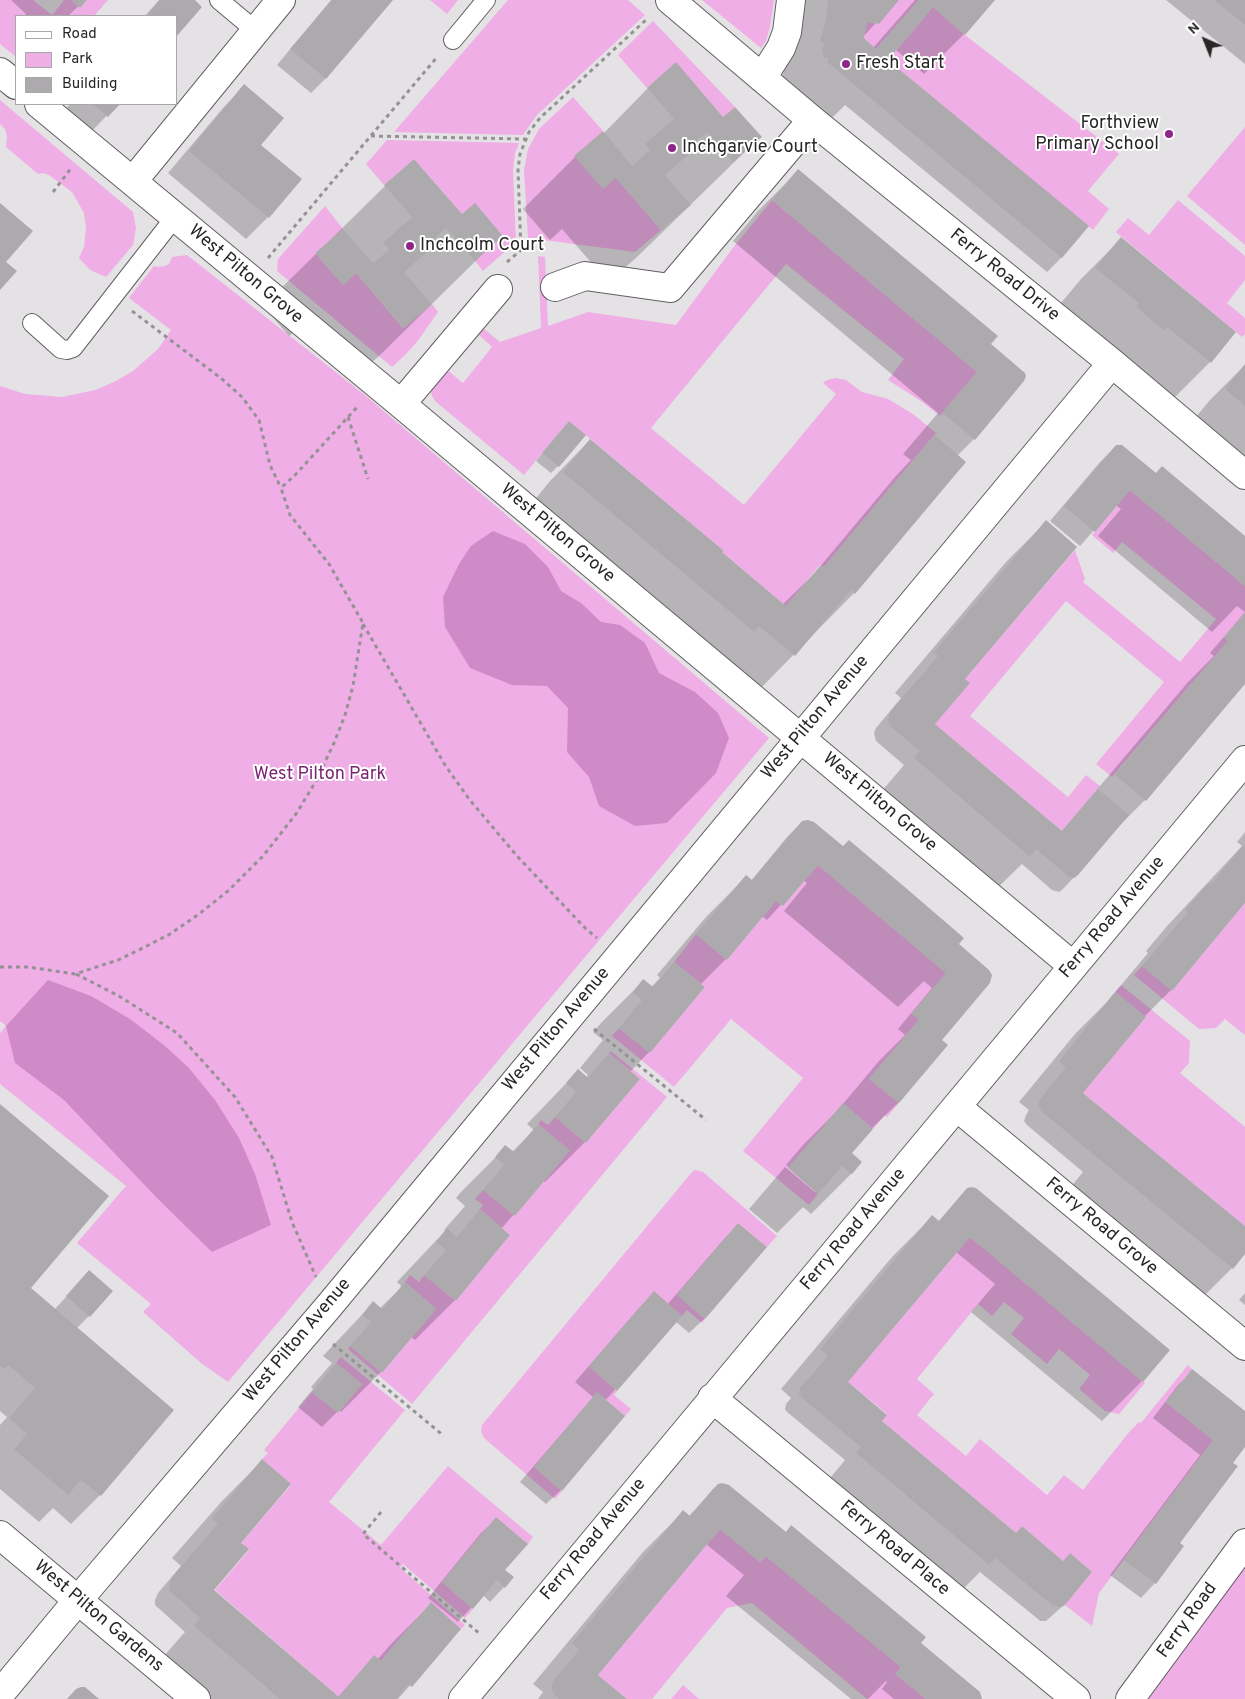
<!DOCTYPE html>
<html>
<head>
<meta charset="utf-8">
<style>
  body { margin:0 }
  #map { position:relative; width:1245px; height:1699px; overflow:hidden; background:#e5e2e5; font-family:Overpass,sans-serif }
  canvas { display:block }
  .legend { position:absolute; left:15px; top:15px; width:162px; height:90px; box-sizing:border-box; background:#fff; border:1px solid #a9a8a8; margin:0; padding:6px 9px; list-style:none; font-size:15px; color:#272526 }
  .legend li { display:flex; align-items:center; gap:10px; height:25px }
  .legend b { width:25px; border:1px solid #a9a8a8 }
  .north { position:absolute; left:1180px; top:15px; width:50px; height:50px; -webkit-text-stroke:4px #fff; paint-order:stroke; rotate:316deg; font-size:14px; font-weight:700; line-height:20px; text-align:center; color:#272526 }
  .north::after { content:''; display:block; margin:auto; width:18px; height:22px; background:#272526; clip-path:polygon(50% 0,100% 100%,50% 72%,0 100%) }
</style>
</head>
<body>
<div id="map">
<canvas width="1245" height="1699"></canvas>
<ul class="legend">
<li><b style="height:6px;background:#fff"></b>Road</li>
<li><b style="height:14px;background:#efaee6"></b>Park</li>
<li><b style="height:14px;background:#adaaad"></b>Building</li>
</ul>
<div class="north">N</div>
</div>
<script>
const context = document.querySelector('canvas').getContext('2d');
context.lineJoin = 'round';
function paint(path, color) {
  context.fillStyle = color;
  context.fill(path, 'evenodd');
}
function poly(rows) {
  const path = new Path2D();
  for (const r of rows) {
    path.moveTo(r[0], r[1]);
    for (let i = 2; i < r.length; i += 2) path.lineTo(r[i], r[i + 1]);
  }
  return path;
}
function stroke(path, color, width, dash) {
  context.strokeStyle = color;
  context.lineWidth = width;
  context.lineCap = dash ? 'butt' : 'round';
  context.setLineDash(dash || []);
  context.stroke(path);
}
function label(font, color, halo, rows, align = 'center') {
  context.font = font + ' Overpass,sans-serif';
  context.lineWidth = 4;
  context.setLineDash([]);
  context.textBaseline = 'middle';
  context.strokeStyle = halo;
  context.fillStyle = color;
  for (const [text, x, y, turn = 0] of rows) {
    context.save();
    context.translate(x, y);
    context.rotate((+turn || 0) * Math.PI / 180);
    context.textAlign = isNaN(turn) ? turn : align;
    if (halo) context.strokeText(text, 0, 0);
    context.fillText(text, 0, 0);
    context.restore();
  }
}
paint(poly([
  [0,0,33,0,52,15,64,0,71,0,80,8,87,0,108,0,94,16,16,16,16,57,0,44],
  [430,0,458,0,447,14],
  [508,0,628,0,645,15,537,115,523,135,394,132],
  [702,0,774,0,770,27,766,41,761,48],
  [898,0,919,0,876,49,864,38,867,22,879,24],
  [933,7,965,35,1119,154,1088,191,1109,209,1093,230,888,60],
  [653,21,735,107,723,117,676,63,647,88,618,55],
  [573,97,603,131,575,156,616,178,661,230,635,252,528,238,524,170,528,149,539,129],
  [0,100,133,212,136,228,133,245,106,277,90,270,79,258,84,247,86,228,84,213,72,192,49,175,43,173,38,174,6,147,7,137,5,129,0,124],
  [1245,127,1245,245,1187,196],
  [387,140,519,143,515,153,513,170,516,242,483,271,475,261,503,236,475,204,462,214,414,159,384,185,366,164],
  [772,200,977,372,940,416,921,401,888,380,904,359,786,264,651,428,744,505,836,394,823,383,827,380,836,378,846,380,862,392,888,399,913,414,936,433,824,567,820,565,786,606,722,552,724,551,569,421,524,475,436,402,432,396,430,389,447,370,463,383,492,347,478,334,478,333,483,328,500,342,541,328,538,256,545,257,548,326,588,312,676,325,732,249],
  [1178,200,1245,256,1245,280,1227,303,1245,318,1245,334,1242,337,1116,232,1128,218,1149,235],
  [325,206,343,229,315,253,343,285,356,273,403,328,432,304,438,312,417,342,405,355,392,367,277,271,278,259],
  [187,255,366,396,769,738,228,1382,201,1363,143,1312,151,1304,77,1243,126,1186,0,1084,0,1033,6,1026,0,1021,0,386,25,394,62,397,95,390,114,382,133,371,158,349,171,330,129,298,154,266,157,267,165,266,169,264,172,257],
  [1130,490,1245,586,1245,613,1224,637,1228,641,1112,777,1096,764,1164,682,1066,601,970,716,1068,797,1086,775,1100,786,1062,831,935,724,969,683,965,679,1075,550,1085,579,1083,582,1180,662,1216,619,1122,542,1113,553,1092,535],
  [818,865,946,973,919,1020,869,1079,899,1103,887,1117,885,1115,873,1129,843,1104,788,1168,818,1194,809,1205,743,1151,803,1078,731,1019,674,1087,612,1036,619,1028,650,1053,705,987,674,962,696,934,727,960,776,901,783,906],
  [1245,903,1245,1035,1225,1019,1216,1028,1199,1029,1134,975,1142,966,1172,991],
  [1121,985,1190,1041,1189,1063,1180,1073,1245,1127,1245,1226,1083,1093,1146,1017,1115,992],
  [611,1051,667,1097,412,1404,348,1349,350,1346,382,1373,436,1309,405,1282,410,1275,419,1282,424,1275,456,1301,510,1235,480,1209,483,1205,475,1199,483,1190,515,1216,569,1151,538,1124,541,1120,548,1125,555,1117,586,1143,640,1079,609,1053],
  [695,1170,703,1172,777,1236,767,1247,738,1223,677,1295,705,1319,702,1323,687,1310,682,1316,654,1292,589,1366,617,1391,614,1395,631,1409,625,1416,597,1392,581,1411,534,1467,562,1491,555,1499,484,1438,481,1431,482,1425,692,1172],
  [970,1237,1145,1383,1119,1414,1105,1411,1079,1389,1090,1375,1059,1349,1047,1364,1011,1334,1024,1318,1004,1302,992,1316,978,1304,917,1379,934,1394,917,1415,966,1456,980,1439,1047,1495,1064,1475,1083,1490,1130,1431,1139,1422,1141,1423,1188,1365,1192,1369,1166,1402,1213,1440,1099,1593,1092,1626,1065,1605,1092,1572,1070,1554,1063,1561,1022,1526,1016,1533,882,1421,887,1414,848,1382],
  [341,1357,405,1410,329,1502,381,1545,448,1466,533,1537,528,1544,496,1517,442,1582,473,1609,465,1618,403,1564,400,1568,465,1625,461,1629,430,1603,381,1661,374,1656,339,1697,215,1590,249,1550,241,1543,291,1485,262,1459,268,1453,264,1450,312,1392,338,1413,362,1384,336,1363],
  [720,1529,760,1562,766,1556,901,1667,895,1674,926,1699,867,1699,752,1603,727,1608,652,1699,627,1699,598,1675],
  [1245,1562,1245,1699,1145,1699],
  [683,1685,699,1699,671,1699]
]), '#efaee6');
paint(poly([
  [493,531,525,544,548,567,561,591,581,603,601,622,620,625,645,643,659,673,695,692,718,713,729,738,716,773,667,823,635,826,599,806,589,777,567,752,568,708,547,686,512,685,470,668,445,627,443,597,459,564,471,546],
  [48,980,91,996,130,1019,165,1046,189,1068,215,1100,239,1138,255,1174,271,1225,212,1252,156,1197,64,1100,15,1063,6,1026]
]), '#d18ac8');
paint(poly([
  [11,0,85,0,68,16,25,16,26,14],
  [159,0,193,0,176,16,145,16],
  [331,0,391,0,325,79,311,93,277,65],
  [781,0,897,0,862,38,873,48,915,0,993,0,964,34,924,74,895,49,886,60,1062,257,1047,272,845,105,820,130,781,81,787,61],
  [1166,0,1245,0,1245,64],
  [676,64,723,119,760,137,636,258,608,282,562,229,550,240,523,209,575,157,603,134,647,89],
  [244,86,259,145,300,179,268,217,246,239,168,173,223,108],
  [70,104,118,104,92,131,66,109],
  [798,171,990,344,1023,381,974,439,957,456,854,593,754,695,524,513,550,481,590,440,782,605,813,575,895,477,911,460,903,454,938,413,733,241,758,211],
  [385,186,501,236,378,357,350,380,303,325,289,336,263,306],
  [1121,239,1235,332,1210,362,1170,402,1056,309,1081,279],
  [1245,365,1245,480,1185,430,1210,400],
  [562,430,558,466,551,473,536,461],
  [1115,447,1245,537,1245,681,1145,800,1109,836,1077,874,1062,890,1059,892,1052,890,1022,864,989,896,875,799,904,765,876,741,874,733,876,728,901,698,895,693,1006,562,1046,522,964,679,933,724,1061,832,1188,682,1214,656,1210,653,1245,612,1237,606,1212,632,1098,536,1121,509,1116,505,1080,546,1050,521,1100,462],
  [802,822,953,949,941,1040,947,1045,898,1103,871,1129,851,1154,860,1162,851,1174,811,1214,803,1207,777,1233,749,1209,785,1167,815,1192,817,1190,786,1165,803,1145,837,1111,879,1061,905,1035,898,1029,932,988,924,981,898,1007,784,911,807,883,803,880,767,920,762,916,726,959,700,985,703,987,649,1052,630,1072,638,1079,585,1142,545,1182,543,1181,501,1229,455,1300,415,1340,411,1337,381,1372,341,1412,339,1410,322,1427,298,1407,313,1389,311,1387,332,1363,323,1356,373,1303,380,1308,402,1287,397,1282,445,1231,444,1230,465,1206,456,1198,460,1193,506,1147,512,1152,534,1130,527,1124,578,1071,586,1077,588,1075,580,1068,603,1040,593,1032,603,1021,643,981,651,987,660,978,657,975,706,917,746,877,751,881,787,837],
  [1245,832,1245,901,1171,990,1144,1017,1081,1093,1245,1228,1245,1252,1232,1268,1192,1308,1060,1200,1083,1172,1027,1125,1024,1121,1026,1115,1029,1110,1019,1102,1075,1034,1107,1002,1148,953,1146,951,1168,925,1242,846,1237,842],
  [0,1105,29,1288,54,1310,89,1272,89,1316,76,1329,172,1410,100,1495,71,1524,53,1508,39,1522,0,1489,0,1425,7,1417,0,1411],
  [968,1189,1142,1381,1102,1421,971,1312,995,1284,956,1252,847,1382,880,1422,1015,1534,1063,1562,1065,1604,1046,1621,1040,1621,1038,1619,980,1572,948,1604,817,1494,845,1460,787,1412,785,1409,786,1404,791,1398,781,1389,892,1257,932,1217,938,1222],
  [738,1224,765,1247,704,1319,689,1333,675,1321,605,1401,561,1490,546,1504,520,1482,593,1397,575,1382,639,1308,654,1293,667,1305,724,1239],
  [1245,1293,1245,1305,1239,1300],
  [1193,1371,1245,1413,1245,1445,1179,1544,1183,1547,1155,1583,1141,1598,1110,1575,1200,1455,1153,1418,1178,1385],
  [262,1461,239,1543,213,1590,338,1697,360,1672,374,1657,377,1660,391,1644,431,1604,460,1629,398,1699,193,1699,155,1666,185,1632,155,1605,155,1600,158,1593,181,1566,172,1558,222,1501],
  [714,1489,785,1533,791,1527,916,1648,981,1699,894,1699,882,1689,887,1682,886,1681,868,1699,851,1699,726,1596,744,1575,706,1544,597,1675,626,1699,538,1699,543,1692,533,1684,643,1552,683,1512,689,1516],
  [496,1519,504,1587,490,1602,483,1595,458,1622,428,1598,481,1533]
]), '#0003');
paint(poly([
  [71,0,87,0,80,8],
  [160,0,195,0,202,7,176,37,176,16,146,16],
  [332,0,393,0,326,79,290,49],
  [828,0,899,0,879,24,867,22,864,38,876,49,919,0,995,0,965,35,933,7,888,60,1089,226,1062,258,827,62,829,58,824,58,822,47,825,44,820,41,826,20],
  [1214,0,1245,0,1245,25],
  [676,62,723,117,735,107,762,137,733,162,707,132,696,141,700,145,665,175,691,205,661,230,616,178,603,189,574,156,603,131,632,166,650,150,645,144,674,119,647,88],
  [244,84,284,118,261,145,302,179,269,218,189,151],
  [92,104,120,104,108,117],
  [414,159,462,214,475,203,503,236,475,261,446,228,435,238,439,242,404,272,432,304,404,328,356,273,343,285,315,253,343,229,373,263,389,250,383,243,412,217,384,185],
  [798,169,998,336,991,344,1025,373,1026,376,1024,381,975,440,942,413,977,372,772,200],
  [0,203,33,231,6,262,17,271,0,290],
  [1121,237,1236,332,1211,363,1167,327,1165,331,1136,307,1139,303,1095,268],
  [1245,364,1245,406,1225,389],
  [569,421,586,435,559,467,542,453],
  [935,435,966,462,855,594,851,590,795,656,759,626,754,632,563,472,590,439,724,551,722,552,786,606,821,565,824,567],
  [1116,445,1122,445,1156,473,1162,466,1245,536,1245,586,1130,490,1095,532,1064,506],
  [1046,520,1077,547,965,679,970,683,935,724,1062,831,1098,789,1129,815,1078,875,1074,878,1069,877,1036,849,1030,857,914,758,920,751,890,726,888,721,890,712,938,656,934,652],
  [1245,613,1245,684,1146,801,1115,775,1228,641,1224,638],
  [808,820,814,822,843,846,849,840,907,889,964,938,959,944,989,970,992,975,990,983,942,1040,948,1045,899,1103,869,1079,919,1020,911,1014,946,973,818,865,783,906,776,901,727,960,696,934,746,875,752,880,802,821],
  [1245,843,1245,903,1172,991,1142,966,1188,912,1185,910,1208,883,1210,885],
  [674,962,705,987,650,1053,619,1028,642,1000,633,992,643,979,653,987],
  [1115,992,1146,1017,1083,1093,1245,1226,1245,1254,1233,1269,1099,1159,1041,1111,1038,1106,1040,1099,1066,1067,1059,1061],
  [609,1053,640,1079,586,1143,555,1117,576,1092,566,1083,578,1069,588,1078],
  [843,1103,873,1129,852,1153,862,1162,852,1174,842,1166,818,1194,788,1168],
  [0,1104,109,1196,31,1288,174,1410,101,1496,81,1480,68,1495,14,1449,27,1434,9,1418,35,1388,8,1365,4,1369,0,1366],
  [538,1124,570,1150,515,1216,483,1190,504,1165,495,1157,505,1145,514,1152],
  [971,1187,976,1188,1170,1350,1143,1382,970,1237,848,1382,887,1415,882,1421,1016,1533,1022,1526,1063,1561,1070,1553,1092,1572,1065,1605,1061,1607,1052,1605,995,1558,989,1565,856,1453,861,1447,801,1397,799,1394,800,1388,828,1356,820,1349,932,1215,939,1221,967,1188],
  [480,1209,510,1235,456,1301,424,1275,446,1250,436,1242,447,1228,457,1237],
  [738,1223,767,1247,705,1319,677,1295],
  [89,1270,113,1291,90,1317,66,1296],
  [405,1282,436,1309,382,1373,350,1346,371,1322,362,1315,373,1301,382,1309],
  [654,1291,682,1316,617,1391,589,1366],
  [336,1363,362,1384,338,1413,312,1392],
  [1192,1369,1245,1411,1245,1447,1233,1463,1238,1466,1180,1543,1184,1546,1156,1584,1124,1560,1213,1440,1166,1402],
  [597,1392,625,1416,562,1491,534,1467],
  [262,1459,291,1484,241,1543,249,1549,214,1590,339,1697,374,1655,381,1661,431,1602,461,1629,412,1687,408,1684,396,1699,280,1699,194,1626,200,1618,169,1590,169,1584,172,1577,218,1523,212,1518],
  [722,1483,729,1485,786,1532,791,1525,926,1637,921,1643,980,1692,982,1699,926,1699,895,1674,901,1667,765,1556,760,1562,720,1529,598,1675,627,1699,559,1699,555,1696,551,1689,553,1681,579,1650,572,1643,683,1510,690,1516,713,1489,718,1484],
  [496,1517,528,1544,505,1570,514,1577,505,1588,497,1580,473,1609,442,1582],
  [81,1687,85,1687,99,1699,67,1699,76,1689]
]), '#adaaad');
const lane = poly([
  [219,0,256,31],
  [453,40,486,0],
  [32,323,61,349,67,350,73,348,175,217]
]);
const street = poly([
  [670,0,812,120,1112,363,1245,475],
  [0,72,16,85],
  [762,78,781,48,787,32,791,0],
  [39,104,401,404,1073,966],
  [133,181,281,0],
  [555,287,585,276,670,288,812,120],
  [401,404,498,289],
  [957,1107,1245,1346],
  [712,1398,1076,1699],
  [0,1535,196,1699],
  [0,1694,78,1600,329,1306,1112,363],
  [463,1699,1245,760],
  [1130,1699,1245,1543]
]);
stroke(lane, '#625f62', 20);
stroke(street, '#625f62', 30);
stroke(poly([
  [371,136,525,139],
  [53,192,72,167],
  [268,258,438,56],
  [507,262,521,250,518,170,520,154,529,132,540,118,648,18],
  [132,311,222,379,242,397,259,420,270,465,281,488],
  [348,417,368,479],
  [363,624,445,765,469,799,517,856,586,929,597,938],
  [0,967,28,967,75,974,118,960,143,948,170,934,199,914,228,891,263,856,296,814,316,781,334,743,345,715,353,686,363,623,329,564,290,515,281,488,297,473,359,405],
  [76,974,119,996,177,1033,235,1097,272,1157,292,1222,316,1277],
  [594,1029,706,1120],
  [333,1344,444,1436],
  [381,1512,363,1534,480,1634]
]), '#949294', 3, [4, 4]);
stroke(lane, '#fff', 18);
stroke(street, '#fff', 28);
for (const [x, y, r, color] of [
  [846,64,5,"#902589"],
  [1169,134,5,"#902589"],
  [672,148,5,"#902589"],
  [410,246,5,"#902589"]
]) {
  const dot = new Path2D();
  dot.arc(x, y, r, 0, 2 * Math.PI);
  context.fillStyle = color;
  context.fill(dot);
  stroke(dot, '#fff', 2);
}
label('18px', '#272526', '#fff', [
  ["Fresh Start",856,64],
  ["Forthview",1159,124,"right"],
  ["Primary School",1159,145,"right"],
  ["Inchgarvie Court",682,148],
  ["Inchcolm Court",420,246]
], 'left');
label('18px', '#272526', '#fff', [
  ["West Pilton Grove",245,275,40],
  ["Ferry Road Drive",1004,276,39],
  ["West Pilton Grove",557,534,40],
  ["West Pilton Avenue",816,718,-50],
  ["West Pilton Grove",879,803,40],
  ["Ferry Road Avenue",1113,918,-50],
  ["West Pilton Avenue",557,1030,-50],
  ["Ferry Road Grove",1101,1227,40],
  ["Ferry Road Avenue",854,1230,-50],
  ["West Pilton Avenue",298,1341,-50],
  ["Ferry Road Avenue",594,1540,-50],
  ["Ferry Road Place",894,1549,40],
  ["West Pilton Gardens",98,1617,40],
  ["Ferry Road",1188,1621,-54]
]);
label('18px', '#792572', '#fff', [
  ["West Pilton Park",320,775]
]);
</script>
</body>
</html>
